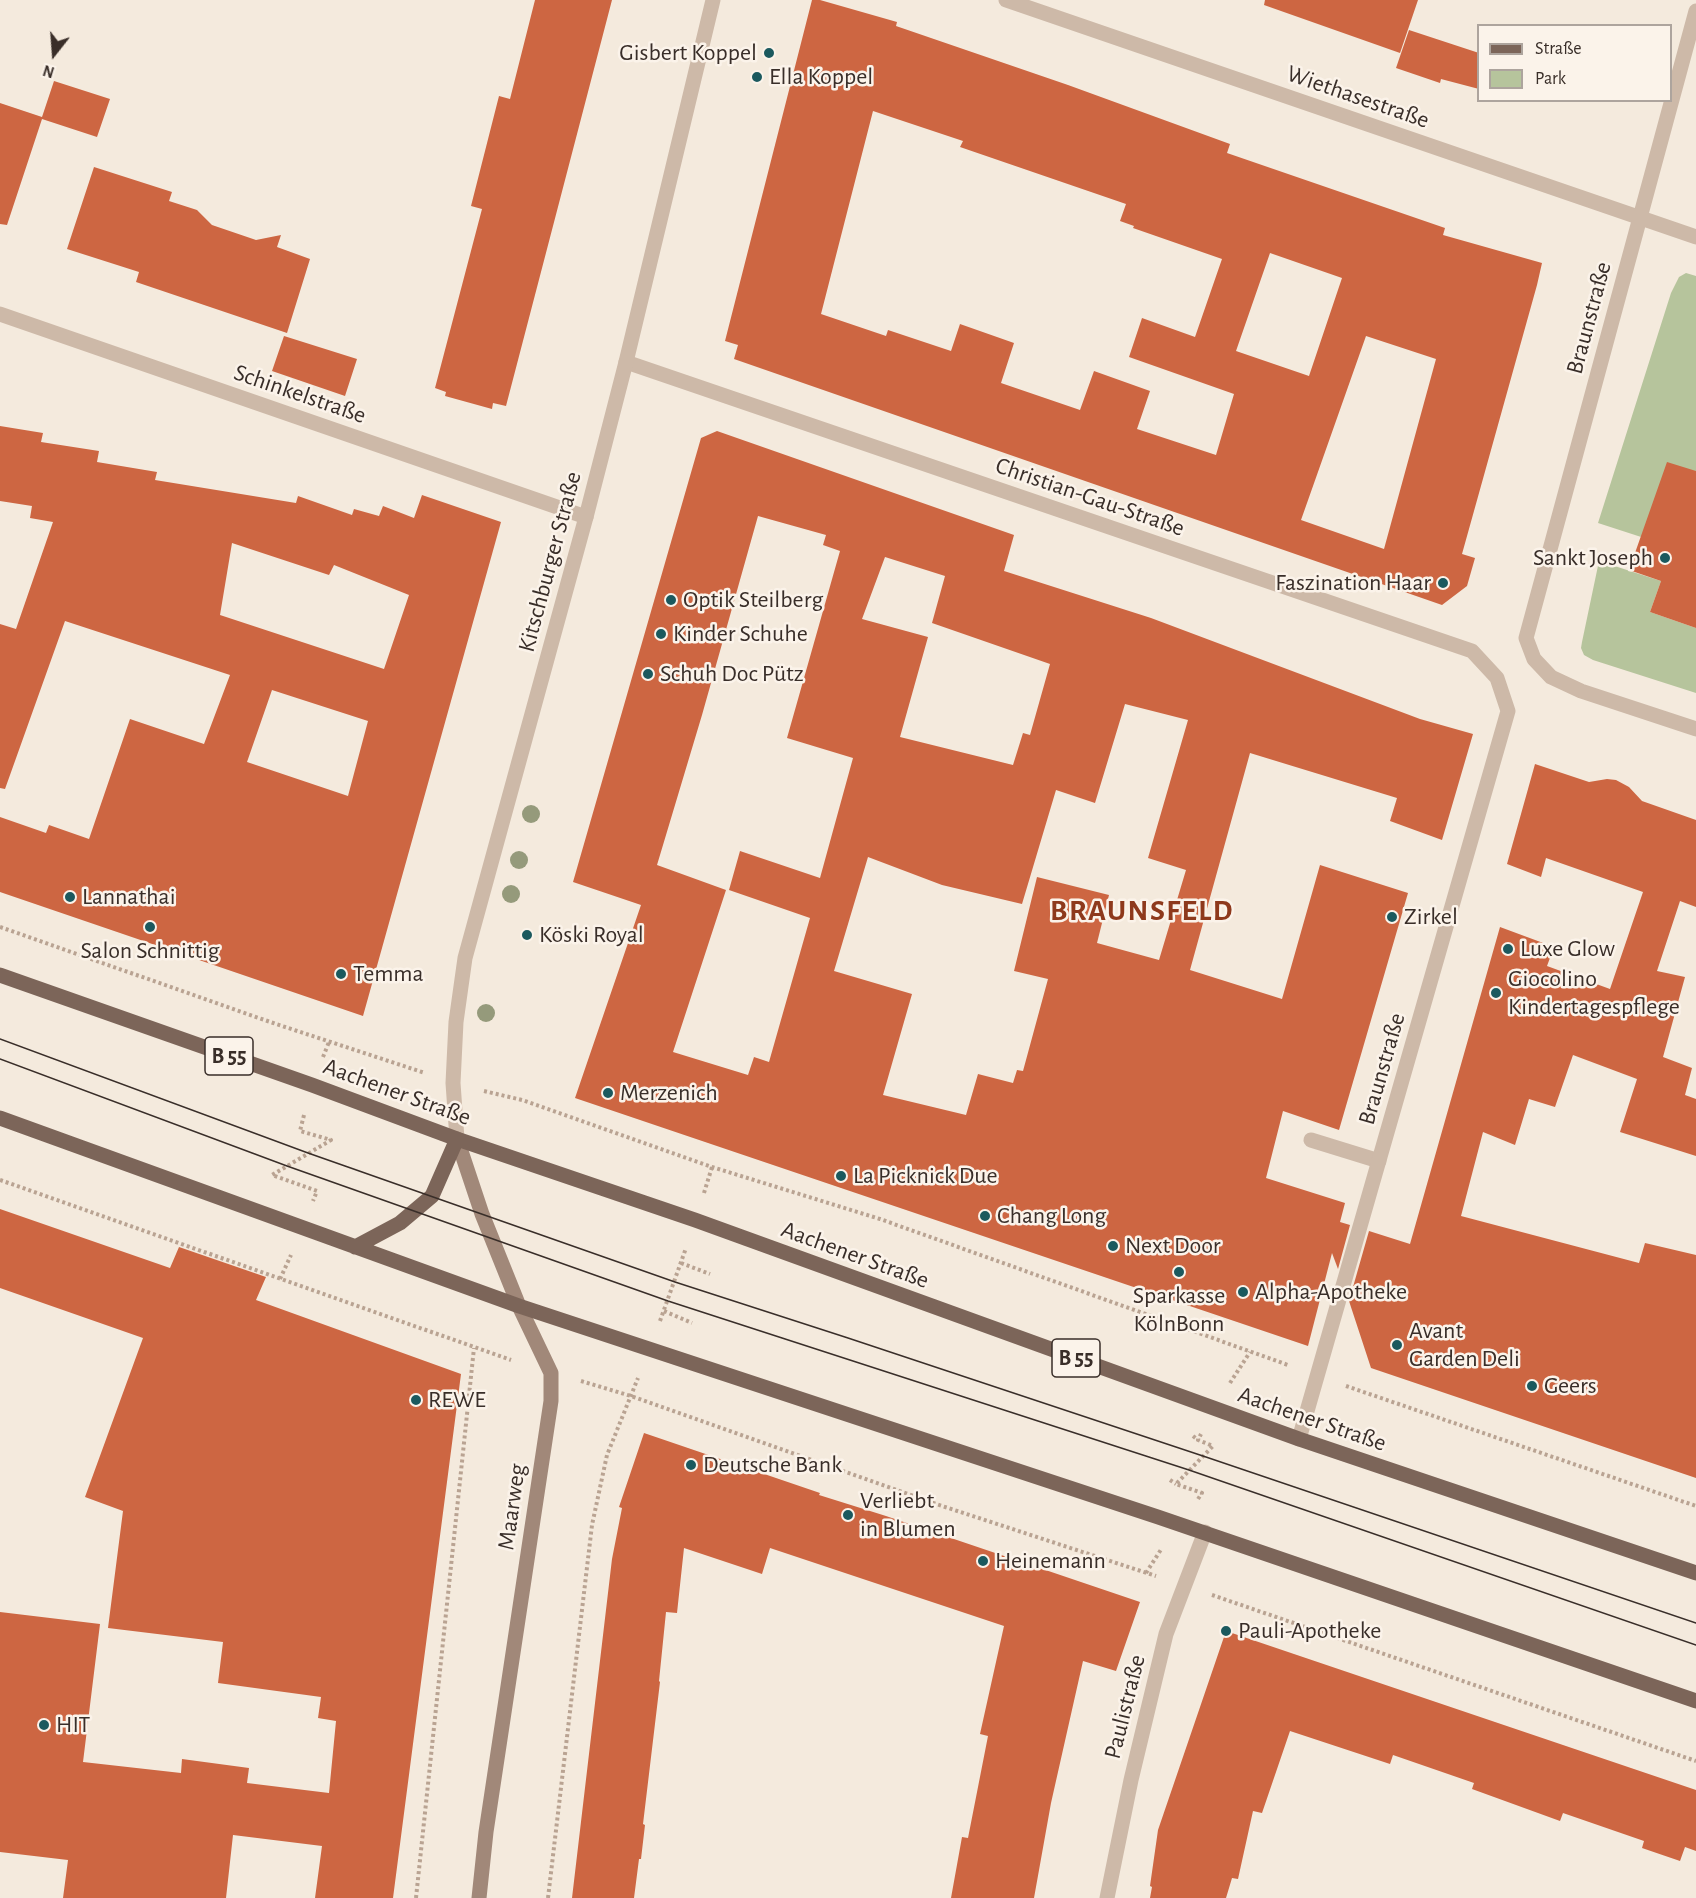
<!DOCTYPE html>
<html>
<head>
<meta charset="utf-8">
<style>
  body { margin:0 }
  #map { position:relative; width:1696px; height:1898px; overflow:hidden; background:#f4eadd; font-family:"Alegreya Sans",sans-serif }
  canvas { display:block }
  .legend { position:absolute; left:1477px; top:24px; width:195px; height:78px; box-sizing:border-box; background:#fbf3ea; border:2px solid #ada49d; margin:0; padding:8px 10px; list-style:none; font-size:18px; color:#392e29 }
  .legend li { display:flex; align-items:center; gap:12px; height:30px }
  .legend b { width:30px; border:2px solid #ada49d }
  .north { position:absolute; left:24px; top:24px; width:60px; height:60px; -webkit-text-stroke:4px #fbf3ea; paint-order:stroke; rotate:197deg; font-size:16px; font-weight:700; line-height:24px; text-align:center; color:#392e29 }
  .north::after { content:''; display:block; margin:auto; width:21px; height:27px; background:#392e29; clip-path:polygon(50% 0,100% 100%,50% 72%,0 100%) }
</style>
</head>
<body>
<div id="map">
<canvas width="1696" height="1898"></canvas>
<ul class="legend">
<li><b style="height:8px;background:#7c6559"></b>Straße</li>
<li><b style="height:16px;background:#b6c49c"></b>Park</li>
</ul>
<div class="north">N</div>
</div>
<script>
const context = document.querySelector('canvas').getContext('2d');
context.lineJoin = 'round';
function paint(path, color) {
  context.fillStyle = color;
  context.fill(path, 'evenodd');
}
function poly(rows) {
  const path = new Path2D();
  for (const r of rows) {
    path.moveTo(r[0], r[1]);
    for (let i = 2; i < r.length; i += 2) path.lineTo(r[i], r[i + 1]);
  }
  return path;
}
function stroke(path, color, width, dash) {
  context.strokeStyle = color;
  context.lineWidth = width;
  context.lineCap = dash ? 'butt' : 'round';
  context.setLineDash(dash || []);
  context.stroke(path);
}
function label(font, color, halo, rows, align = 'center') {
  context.font = font + ' "Alegreya Sans",sans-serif';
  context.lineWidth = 5;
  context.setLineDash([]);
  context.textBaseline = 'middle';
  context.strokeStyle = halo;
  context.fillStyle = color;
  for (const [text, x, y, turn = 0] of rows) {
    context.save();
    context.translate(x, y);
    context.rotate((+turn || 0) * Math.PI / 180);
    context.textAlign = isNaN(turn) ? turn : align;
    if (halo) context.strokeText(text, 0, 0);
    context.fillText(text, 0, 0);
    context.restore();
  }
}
paint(poly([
  [1686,273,1696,276,1696,477,1672,547,1598,523,1671,293,1679,277],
  [1599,561,1661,581,1650,612,1696,628,1696,693,1593,660,1584,655,1581,648,1582,642]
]), '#b6c49c');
paint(poly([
  [535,0,612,0,506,406,493,403,492,409,445,396,446,392,435,388,482,209,471,206,499,96,510,99],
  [812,0,820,0,897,22,896,26,1068,85,1230,144,1227,153,1445,228,1443,235,1542,263,1537,285,1462,554,1475,558,1467,586,1442,605,734,359,738,345,725,341],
  [873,111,963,141,960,147,1126,204,1120,221,1134,226,1133,228,1222,259,1195,337,1142,318,1129,357,1234,394,1216,455,1137,429,1150,391,1094,371,1080,410,1001,383,1014,343,960,324,951,351,888,330,886,336,821,314],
  [1270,253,1342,278,1309,376,1236,351],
  [1366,336,1436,359,1384,549,1301,520],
  [1265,0,1418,0,1400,53,1264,5],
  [1409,30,1479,53,1479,89,1441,79,1440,83,1396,68],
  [54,81,110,99,97,137,42,119,7,225,0,224,0,103,42,117],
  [94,167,172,192,169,201,197,210,212,225,256,240,281,235,277,247,310,259,287,333,136,282,139,272,67,249],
  [284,336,357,359,345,396,272,371],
  [0,426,43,433,41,442,99,451,97,462,157,472,155,480,296,503,298,496,352,515,354,509,379,516,383,506,414,518,422,495,501,522,363,1016,0,892,0,817,46,833,49,825,89,839,130,719,204,744,230,675,65,621,5,789,0,788,0,624,16,629,53,522,30,518,32,506,0,501],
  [232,543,329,575,334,565,409,595,384,669,220,615],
  [272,690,368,721,348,796,247,762],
  [717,431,1014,535,1004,571,1151,618,1420,719,1473,734,1442,840,1390,821,1397,798,1250,753,1190,970,1282,999,1320,865,1408,893,1339,1130,1283,1111,1266,1178,1345,1203,1340,1222,1350,1225,1338,1269,1332,1253,1308,1346,575,1098,641,905,573,882,701,438],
  [758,516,826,535,823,545,840,551,787,738,853,758,820,878,740,851,729,890,810,918,769,1062,754,1057,748,1075,673,1052,726,890,657,865,702,715],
  [885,557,945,576,932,623,1050,664,1030,735,1023,733,1013,765,900,737,928,637,862,619],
  [1125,704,1188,720,1148,858,1186,870,1159,960,1097,943,1109,895,1037,877,1014,971,1048,979,1023,1071,1017,1070,1013,1083,978,1074,966,1115,883,1095,912,994,834,971,868,857,942,885,1022,904,1056,790,1095,803],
  [1667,462,1696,471,1696,628,1650,612,1661,581,1629,570],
  [1535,764,1589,782,1607,779,1616,780,1629,787,1642,801,1696,820,1696,907,1680,901,1657,971,1685,977,1663,1057,1692,1068,1685,1095,1696,1099,1696,1156,1620,1132,1637,1079,1573,1055,1555,1107,1529,1099,1515,1145,1483,1132,1461,1216,1639,1263,1645,1243,1696,1255,1696,1478,1371,1368,1349,1301,1369,1231,1410,1244,1500,927,1554,947,1547,966,1610,989,1643,892,1546,858,1541,877,1507,864],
  [0,1209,170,1268,179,1247,266,1277,256,1300,461,1374,393,1898,315,1898,322,1846,233,1835,226,1898,63,1898,68,1860,0,1852,0,1612,100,1624,83,1762,181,1773,182,1759,249,1768,247,1783,329,1793,336,1721,318,1718,321,1697,218,1683,223,1642,108,1628,123,1511,85,1497,143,1338,0,1288],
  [644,1433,820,1493,819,1495,886,1516,1140,1602,1116,1671,1083,1661,1051,1803,1034,1898,951,1898,962,1837,968,1838,988,1736,980,1734,1004,1626,770,1548,762,1574,684,1548,677,1613,666,1612,659,1681,660,1682,643,1824,645,1825,641,1859,639,1859,634,1898,572,1898,612,1559,622,1508,619,1507],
  [1226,1631,1696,1790,1696,1851,1685,1847,1680,1861,1642,1848,1644,1841,1563,1813,1560,1821,1472,1789,1474,1783,1393,1755,1390,1764,1290,1731,1262,1813,1253,1811,1238,1879,1232,1878,1226,1898,1150,1898,1152,1887,1150,1886,1158,1830]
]), '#cd6642');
stroke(poly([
  [0,927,276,1024,425,1073],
  [323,1057,329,1042],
  [484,1091,522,1100,712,1167,880,1219,1288,1365],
  [304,1115,300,1131,331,1140,272,1175,317,1191,313,1201],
  [0,1180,511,1360],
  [704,1193,712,1167],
  [681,1263,710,1274],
  [280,1279,291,1255],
  [664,1311,692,1323],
  [660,1321,686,1248],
  [581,1381,631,1396,936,1504,1156,1576],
  [1230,1383,1250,1352],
  [1346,1386,1696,1506],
  [1193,1436,1198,1440],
  [1170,1480,1176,1484],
  [1198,1499,1202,1493,1176,1484,1213,1446,1198,1440,1201,1434],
  [1146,1573,1162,1548],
  [1212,1595,1696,1761],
  [416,1898,474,1348],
  [548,1898,592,1525,607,1455,638,1378]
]), '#b9a392', 4, [3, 3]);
stroke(poly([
  [1311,1140,1379,1161]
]), '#cdb9a8', 15);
stroke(poly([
  [1006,0,1696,237],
  [1696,11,1526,638,1534,659,1551,677,1581,691,1696,729],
  [0,314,586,517],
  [626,362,1472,651,1497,678,1508,711,1299,1439],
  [1107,1898,1131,1780,1166,1634,1205,1532]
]), '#cdb9a8', 15);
stroke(poly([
  [457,1139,453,1083,456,1022,465,958,586,517,626,362,713,0]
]), '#cdb9a8', 15);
stroke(poly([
  [457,1139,482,1214,519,1306,551,1373,551,1401,486,1832,479,1898]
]), '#a18879', 15);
stroke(poly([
  [0,975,312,1085,457,1139,695,1220,1299,1439,1696,1573],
  [0,1118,519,1306,1158,1517,1696,1701],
  [355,1247,400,1223,432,1196,457,1139]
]), '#7c6559', 15);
stroke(poly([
  [0,1039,308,1153,675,1282,848,1338,1203,1456,1696,1623],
  [0,1059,287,1166,668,1301,1189,1470,1696,1645]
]), '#392e29', 1.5);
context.fillStyle = '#959a7b';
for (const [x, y] of [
  [531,814],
  [519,860],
  [511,894],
  [486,1013]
]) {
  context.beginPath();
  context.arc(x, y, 9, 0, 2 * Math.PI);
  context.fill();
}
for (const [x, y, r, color] of [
  [769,53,6,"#1b595e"],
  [757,77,6,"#1b595e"],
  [1665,558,6,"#1b595e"],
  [1443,583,6,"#1b595e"],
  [671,600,6,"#1b595e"],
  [661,634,6,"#1b595e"],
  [648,674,6,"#1b595e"],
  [70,897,6,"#1b595e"],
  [1392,917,6,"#1b595e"],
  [150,927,6,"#1b595e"],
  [527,935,6,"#1b595e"],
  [1508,949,6,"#1b595e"],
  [341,974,6,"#1b595e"],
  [1496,993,6,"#1b595e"],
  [608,1093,6,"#1b595e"],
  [841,1176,6,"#1b595e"],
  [985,1216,6,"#1b595e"],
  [1113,1246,6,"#1b595e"],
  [1179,1272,6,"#1b595e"],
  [1243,1292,6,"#1b595e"],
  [1397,1345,6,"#1b595e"],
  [1532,1386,6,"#1b595e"],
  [416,1400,6,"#1b595e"],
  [691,1465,6,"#1b595e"],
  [848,1515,6,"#1b595e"],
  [983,1561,6,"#1b595e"],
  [1226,1631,6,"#1b595e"],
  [44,1725,6,"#1b595e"]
]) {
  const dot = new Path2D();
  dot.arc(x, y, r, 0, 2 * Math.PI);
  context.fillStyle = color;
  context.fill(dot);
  stroke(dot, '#fbf3ea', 2);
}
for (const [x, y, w] of [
  [229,1056,48],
  [1076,1358,48]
]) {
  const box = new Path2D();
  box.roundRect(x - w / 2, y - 19, w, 38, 4.5);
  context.fillStyle = '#fbf3ea';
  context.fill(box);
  stroke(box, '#392e29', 1.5);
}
label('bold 22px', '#392e29', null, [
  ["B 55",229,1056],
  ["B 55",1076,1358]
]);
label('24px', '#392e29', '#fbf3ea', [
  ["Gisbert Koppel",757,53,"right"],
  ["Ella Koppel",769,77],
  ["Sankt Joseph",1653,558,"right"],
  ["Faszination Haar",1431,583,"right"],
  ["Optik Steilberg",683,600],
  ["Kinder Schuhe",673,634],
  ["Schuh Doc Pütz",660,674],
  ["Lannathai",82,897],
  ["Zirkel",1404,917],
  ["Köski Royal",539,935],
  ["Luxe Glow",1520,949],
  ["Salon Schnittig",150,951,"center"],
  ["Temma",353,974],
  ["Giocolino",1508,979],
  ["Kindertagespflege",1508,1007],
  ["Merzenich",620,1093],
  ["La Picknick Due",853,1176],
  ["Chang Long",997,1216],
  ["Next Door",1125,1246],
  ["Alpha-Apotheke",1255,1292],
  ["Sparkasse",1179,1296,"center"],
  ["KölnBonn",1179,1324,"center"],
  ["Avant",1409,1331],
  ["Garden Deli",1409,1359],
  ["Geers",1544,1386],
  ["REWE",428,1400],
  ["Deutsche Bank",703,1465],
  ["Verliebt",860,1501],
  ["in Blumen",860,1529],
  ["Heinemann",995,1561],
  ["Pauli-Apotheke",1238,1631],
  ["HIT",56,1725]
], 'left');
label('24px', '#392e29', '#fbf3ea', [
  ["Wiethasestraße",1358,97,19],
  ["Braunstraße",1589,318,-75],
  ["Schinkelstraße",300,394,19],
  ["Christian-Gau-Straße",1090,497,19],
  ["Kitschburger Straße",550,562,-75],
  ["Braunstraße",1382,1069,-74],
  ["Aachener Straße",397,1092,20],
  ["Aachener Straße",855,1255,20],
  ["Aachener Straße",1312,1419,19],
  ["Maarweg",512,1507,-82],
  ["Paulistraße",1125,1707,-76]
]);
context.letterSpacing = '1.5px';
label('bold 30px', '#8e391c', '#fbf3ea', [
  ["BRAUNSFELD",1142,911]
]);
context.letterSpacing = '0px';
</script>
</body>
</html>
